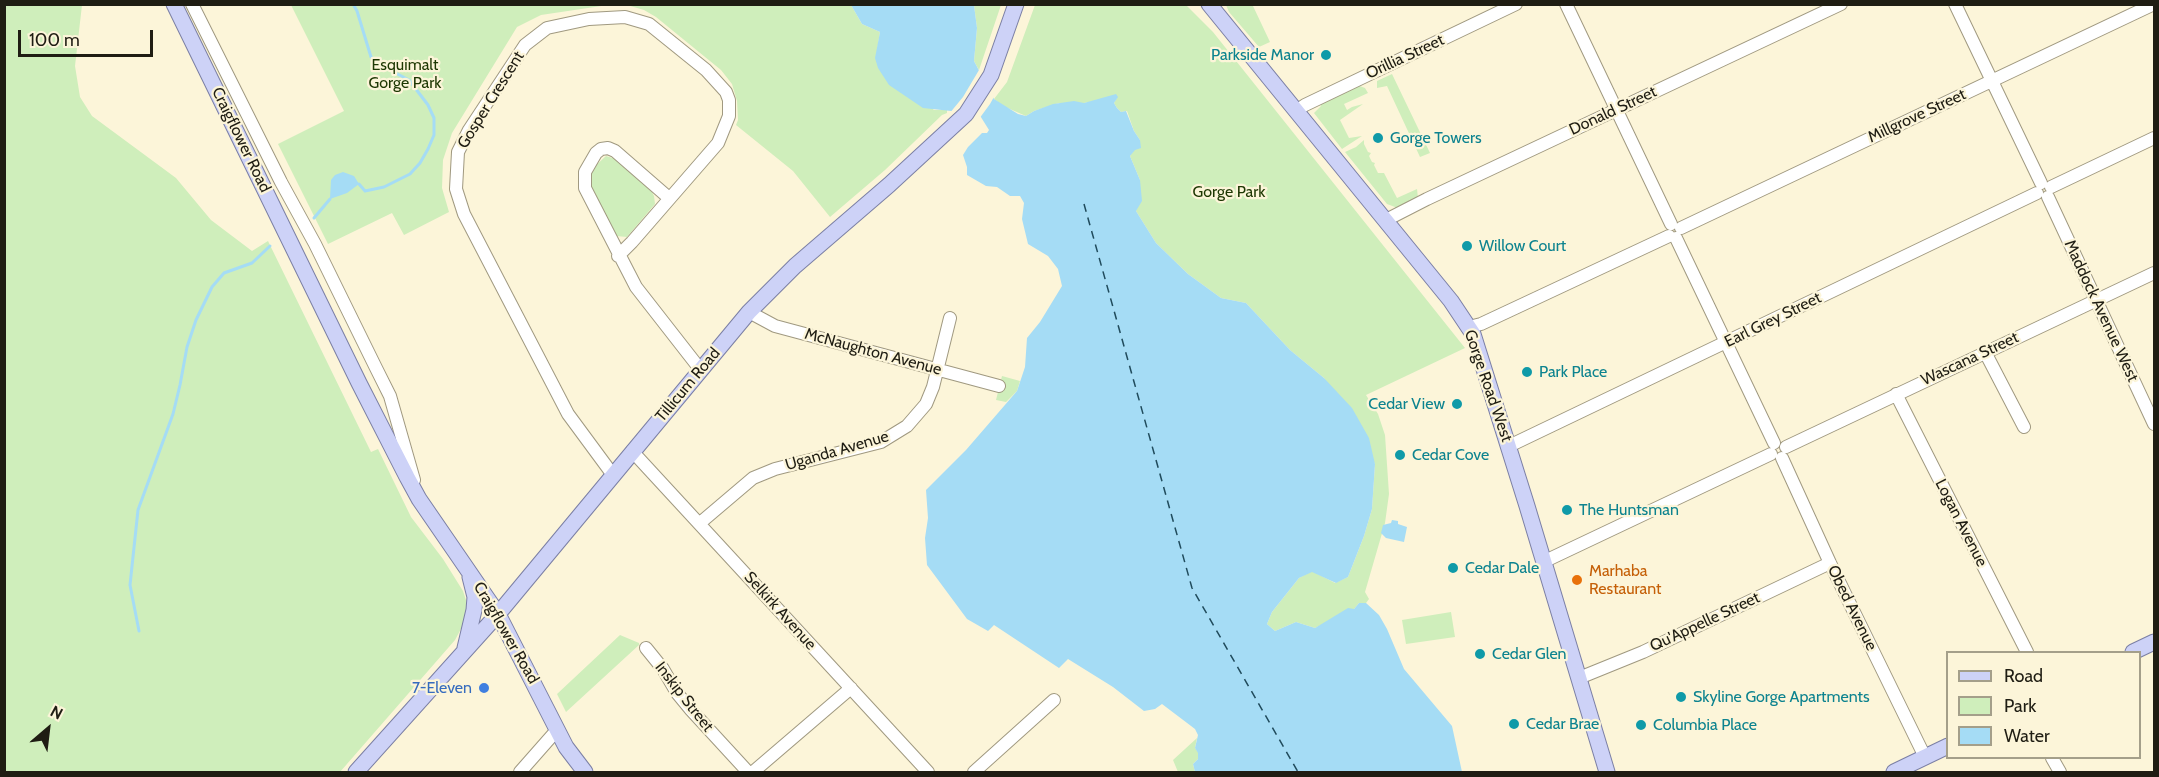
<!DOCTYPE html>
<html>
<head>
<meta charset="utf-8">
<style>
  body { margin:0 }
  #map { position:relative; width:2159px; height:777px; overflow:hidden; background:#fcf5d9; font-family:Cabin,sans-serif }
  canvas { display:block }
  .frame { position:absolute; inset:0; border:6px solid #1f1d13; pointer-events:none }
  .legend { position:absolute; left:1946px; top:651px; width:195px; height:108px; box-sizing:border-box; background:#fcf5d9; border:2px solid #a49f8a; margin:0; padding:8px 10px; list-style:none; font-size:18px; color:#1f1d13 }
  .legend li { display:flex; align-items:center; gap:12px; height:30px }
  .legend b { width:30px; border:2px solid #a49f8a }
  .north { position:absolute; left:18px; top:699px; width:60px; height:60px; -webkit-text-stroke:4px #fcf5d9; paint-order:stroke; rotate:28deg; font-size:16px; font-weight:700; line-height:24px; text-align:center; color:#1f1d13 }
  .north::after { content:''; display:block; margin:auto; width:21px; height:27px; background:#1f1d13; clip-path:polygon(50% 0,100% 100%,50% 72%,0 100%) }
  .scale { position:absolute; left:18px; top:30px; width:135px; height:27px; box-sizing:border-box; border:3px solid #1f1d13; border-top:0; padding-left:8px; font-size:18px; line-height:21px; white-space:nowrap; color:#1f1d13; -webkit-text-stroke:4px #fcf5d9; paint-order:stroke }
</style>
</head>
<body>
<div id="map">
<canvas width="2159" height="777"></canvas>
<div class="frame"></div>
<ul class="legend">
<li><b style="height:8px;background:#cdd2f7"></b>Road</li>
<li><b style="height:16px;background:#cfeebb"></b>Park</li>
<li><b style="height:16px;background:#a5dcf5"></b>Water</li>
</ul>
<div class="north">N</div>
<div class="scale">100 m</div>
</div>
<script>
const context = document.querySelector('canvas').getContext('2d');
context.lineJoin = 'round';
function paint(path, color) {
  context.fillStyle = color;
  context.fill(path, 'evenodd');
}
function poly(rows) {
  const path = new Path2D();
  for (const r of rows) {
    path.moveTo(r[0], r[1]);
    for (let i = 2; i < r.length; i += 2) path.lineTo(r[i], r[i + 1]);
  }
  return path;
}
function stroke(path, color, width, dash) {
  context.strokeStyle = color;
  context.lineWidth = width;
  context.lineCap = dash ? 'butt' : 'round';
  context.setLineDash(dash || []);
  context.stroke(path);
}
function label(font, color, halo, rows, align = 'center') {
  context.font = font + ' Cabin,sans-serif';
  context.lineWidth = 4.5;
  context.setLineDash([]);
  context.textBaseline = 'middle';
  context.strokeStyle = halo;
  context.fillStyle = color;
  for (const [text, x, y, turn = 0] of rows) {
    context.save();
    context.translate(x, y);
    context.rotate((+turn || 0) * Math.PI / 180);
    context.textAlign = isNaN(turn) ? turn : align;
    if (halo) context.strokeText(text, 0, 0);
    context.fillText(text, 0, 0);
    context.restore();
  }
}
paint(poly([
  [5,5,82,5,75,66,80,97,92,116,176,178,211,220,252,251,268,241,371,452,378,449,411,517,443,559,463,591,466,600,466,612,462,627,455,640,340,772,5,772],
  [291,5,608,5,541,15,517,27,452,133,443,160,442,188,449,212,404,235,392,213,328,244,278,144,344,111],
  [627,5,851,5,862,24,880,32,876,57,934,110,947,110,947,113,942,115,885,170,830,217,793,171,736,125,738,120,737,101,732,84,721,70,656,17,644,10],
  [974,5,1001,5,979,70,974,61,977,28],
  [1035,5,1186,5,1213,32,1465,348,1366,395,1378,414,1385,435,1389,494,1385,523,1365,592,1369,599,1366,603,1359,603,1354,609,1315,628,1296,622,1275,631,1267,624,1272,612,1299,578,1312,571,1335,583,1348,577,1364,536,1372,509,1375,464,1324,378,1290,350,1246,303,1221,298,1188,274,1156,243,1136,211,1140,180,1130,156,1140,140,1134,131,1127,111,1121,112,1117,108,1114,103,1117,97,1084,103,1059,103,1034,111,1026,116,1003,106,994,99,1007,82],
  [1226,5,1255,5,1253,6,1270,42,1259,47,1229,12],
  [1392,74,1430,153,1420,157,1387,86,1377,88,1377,81],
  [1357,85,1365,88,1368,93,1344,104,1347,110,1352,107,1363,104,1340,120,1349,138,1362,136,1342,149,1314,113,1321,106,1320,103],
  [1364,140,1364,144,1368,152,1371,153,1369,156,1372,162,1375,163,1374,165,1378,173,1384,173,1397,198,1417,189,1418,198,1395,209,1395,207,1387,204,1345,152,1356,147],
  [606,156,616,159,650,188,654,196,655,204,627,237,616,236,595,198,590,184,592,169],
  [1002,376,1020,381,1017,391,1006,402,996,400],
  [1451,612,1455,637,1406,644,1402,620],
  [620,635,639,643,639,645,566,712,557,694],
  [1197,738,1195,748,1199,753,1198,759,1193,764,1195,772,1178,772,1173,760]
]), '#cfeebb');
paint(poly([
  [851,5,974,5,977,28,974,61,994,99,1018,114,1026,116,1034,111,1053,104,1074,101,1084,103,1116,94,1118,97,1114,103,1117,108,1121,112,1126,111,1134,131,1140,140,1141,148,1135,150,1130,156,1140,180,1142,201,1136,211,1156,243,1188,274,1221,298,1246,303,1290,350,1324,378,1352,408,1369,438,1375,464,1372,509,1364,536,1348,577,1336,583,1312,572,1299,578,1272,612,1267,624,1275,631,1296,622,1315,628,1348,608,1354,609,1359,603,1366,603,1379,615,1387,629,1404,669,1452,726,1462,772,1195,772,1193,764,1198,759,1198,753,1195,748,1198,735,1195,729,1162,704,1155,709,1144,711,1113,687,1068,659,1059,668,994,625,988,631,967,619,927,565,925,538,928,518,926,490,966,450,1017,391,1025,367,1027,338,1040,322,1062,286,1058,269,1048,256,1028,244,1022,219,1024,203,1020,196,1010,196,997,187,986,186,967,175,967,167,963,155,968,147,982,133,987,133,989,130,979,114,923,108,889,85,878,68,875,58,880,32,862,24],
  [343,172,354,176,359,184,347,193,330,199,331,180,335,175],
  [1392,520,1398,521,1398,524,1407,527,1404,542,1386,538,1381,533,1383,525,1391,523]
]), '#a5dcf5');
paint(poly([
  [979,70,983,72,995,95,990,104,979,119,977,116,949,114,963,97]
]), '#fcf5d9');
stroke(poly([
  [353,4,357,11,371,57,384,67,409,80,428,105,434,118,434,135,428,149,420,163,410,174,384,187,365,191,359,184],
  [314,218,330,199],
  [139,631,130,585,138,510,173,414,180,385,187,347,196,320,212,287,224,273,252,263,270,246]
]), '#a5dcf5', 3);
stroke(poly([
  [1084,204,1192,588,1298,772]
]), '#204b5c', 1.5, [8, 6]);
const minor = poly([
  [192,4,281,182,315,244,376,368,390,396,414,480],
  [1566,4,1671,224],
  [1955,4,2041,183],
  [1296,111,1305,105,1516,4],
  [2051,187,2154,138],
  [2048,197,2154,424],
  [669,198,615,151,608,148,601,149,596,153,585,172,585,188,636,287,700,369],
  [1386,220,1427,199,1841,4],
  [1681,228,2154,4],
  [1676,238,1774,443],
  [749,312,775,326,999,386],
  [1469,327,1481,324,1669,236],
  [1985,352,2024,427],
  [1896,394,2027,652],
  [1509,446,2037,193],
  [1786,447,2154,273],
  [632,451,928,772],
  [1782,458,1830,563,1925,757],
  [613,475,568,414,464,214,456,189,458,152,469,130,525,45,547,28,589,19,625,17,649,24,706,70,726,92,729,100,729,116,718,143,632,242,618,256],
  [700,523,753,478,775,469,881,442,907,426,926,404,933,387,950,318],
  [1543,562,1771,454],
  [646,648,663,669,677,693,691,710,748,772],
  [1579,678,1643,652,1830,563],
  [2052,758,2060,772],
  [520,772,557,730],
  [753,772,851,688],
  [974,772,1054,700]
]);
const major = poly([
  [174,4,359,383,407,477,419,499,498,614,566,747,585,772],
  [1209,4,1451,301,1473,334,1527,506,1607,772],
  [465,648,474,610,475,597,470,577],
  [2133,652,2154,642],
  [356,772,498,614,749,312,795,266,889,185,966,114,991,75,1016,4],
  [1894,772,1948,746]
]);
stroke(minor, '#a09980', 14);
stroke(major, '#7b7fa4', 17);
stroke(minor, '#fff', 12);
stroke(major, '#cdd2f7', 15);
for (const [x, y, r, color] of [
  [1326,55,6,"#0f9aa8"],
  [1378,138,6,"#0f9aa8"],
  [1467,246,6,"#0f9aa8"],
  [1527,372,6,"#0f9aa8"],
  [1457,404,6,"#0f9aa8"],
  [1400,455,6,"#0f9aa8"],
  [1567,510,6,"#0f9aa8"],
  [1453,568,6,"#0f9aa8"],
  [1577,580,6,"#e8710a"],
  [1480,654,6,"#0f9aa8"],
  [484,688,6,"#3f7fe0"],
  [1681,697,6,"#0f9aa8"],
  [1514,724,6,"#0f9aa8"],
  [1641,725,6,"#0f9aa8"]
]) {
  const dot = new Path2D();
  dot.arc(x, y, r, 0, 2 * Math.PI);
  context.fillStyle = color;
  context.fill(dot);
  stroke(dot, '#fcf5d9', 2);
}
label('16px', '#0d838f', '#fcf5d9', [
  ["Parkside Manor",1314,55,"right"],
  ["Gorge Towers",1390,138],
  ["Willow Court",1479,246],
  ["Park Place",1539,372],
  ["Cedar View",1445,404,"right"],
  ["Cedar Cove",1412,455],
  ["The Huntsman",1579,510],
  ["Cedar Dale",1465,568],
  ["Cedar Glen",1492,654],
  ["Skyline Gorge Apartments",1693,697],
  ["Cedar Brae",1526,724],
  ["Columbia Place",1653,725]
], 'left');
label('16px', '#1f1d13', '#fcf5d9', [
  ["Orillia Street",1405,57,-25],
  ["Gosper Crescent",491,100,-58],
  ["Donald Street",1613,111,-25],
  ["Millgrove Street",1917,116,-25],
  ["Craigflower Road",241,140,64],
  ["Maddock Avenue West",2101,311,65],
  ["Earl Grey Street",1773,320,-26],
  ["McNaughton Avenue",873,352,15],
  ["Wascana Street",1970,359,-25],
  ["Tillicum Road",688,385,-50],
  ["Gorge Road West",1488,386,71],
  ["Uganda Avenue",837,451,-16],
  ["Logan Avenue",1961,523,63],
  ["Obed Avenue",1852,608,64],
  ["Selkirk Avenue",780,611,48],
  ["Qu'Appelle Street",1705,622,-25],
  ["Craigflower Road",506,633,60],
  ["Inskip Street",684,697,52]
]);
label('16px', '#1e3803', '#fcf5d9', [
  ["Esquimalt",405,65],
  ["Gorge Park",405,83],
  ["Gorge Park",1229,192]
]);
label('16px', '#c56008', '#fcf5d9', [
  ["Marhaba",1589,571],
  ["Restaurant",1589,589]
], 'left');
label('16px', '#366cbe', '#fcf5d9', [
  ["7-Eleven",472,688]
], 'right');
</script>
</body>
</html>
